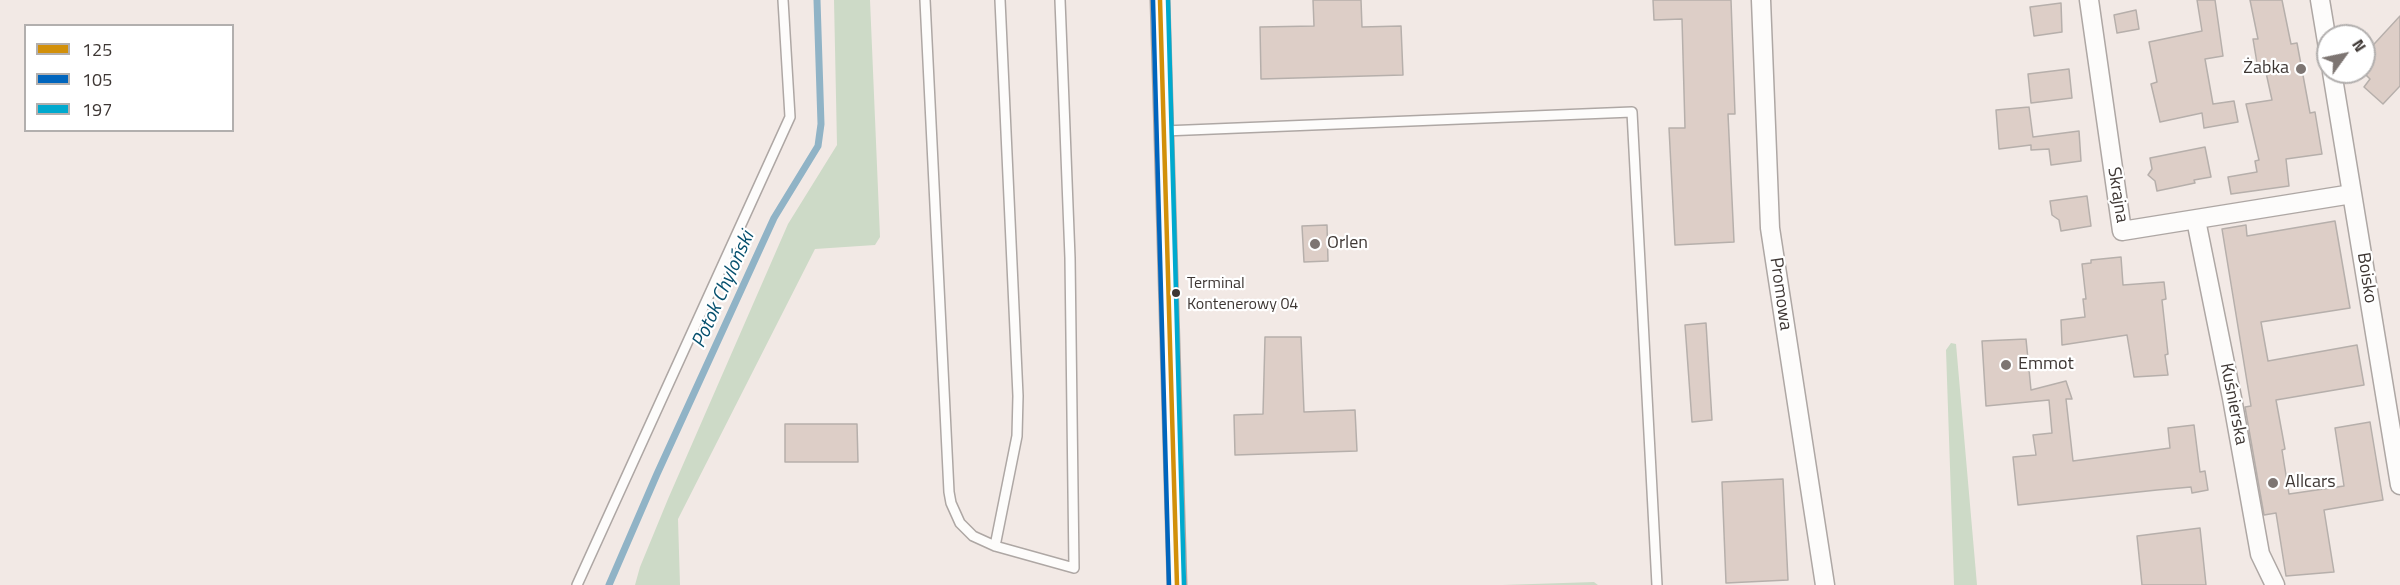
<!DOCTYPE html>
<html>
<head>
<meta charset="utf-8">
<style>
  body { margin:0 }
  #map { position:relative; width:2400px; height:585px; overflow:hidden; background:#f2e9e5; font-family:"Titillium Web",sans-serif }
  canvas { display:block }
  .legend { position:absolute; left:24px; top:24px; width:210px; height:108px; box-sizing:border-box; background:#fff; border:2px solid #b2afae; margin:0; padding:8px 10px; list-style:none; font-size:18px; color:#3e3734 }
  .legend li { display:flex; align-items:center; gap:12px; height:30px }
  .legend b { width:30px; border:2px solid #b2afae }
  .north { position:absolute; left:2316px; top:24px; width:60px; height:60px; box-sizing:border-box; background:#fff; border:2px solid #b2afae; border-radius:50%; rotate:57deg; font-size:16px; font-weight:700; line-height:24px; text-align:center; color:#3e3734 }
  .north::after { content:''; display:block; margin:auto; width:21px; height:27px; background:#7d7572; clip-path:polygon(50% 0,100% 100%,50% 72%,0 100%) }
</style>
</head>
<body>
<div id="map">
<canvas width="2400" height="585"></canvas>
<ul class="legend">
<li><b style="height:8px;background:#d2900a"></b>125</li>
<li><b style="height:8px;background:#0065bd"></b>105</li>
<li><b style="height:8px;background:#00a9ce"></b>197</li>
</ul>
<div class="north">N</div>
</div>
<script>
const context = document.querySelector('canvas').getContext('2d');
context.lineJoin = 'round';
function paint(path, color) {
  context.fillStyle = color;
  context.fill(path, 'evenodd');
}
function poly(rows) {
  const path = new Path2D();
  for (const r of rows) {
    path.moveTo(r[0], r[1]);
    for (let i = 2; i < r.length; i += 2) path.lineTo(r[i], r[i + 1]);
  }
  return path;
}
function stroke(path, color, width, dash) {
  context.strokeStyle = color;
  context.lineWidth = width;
  context.lineCap = dash ? 'butt' : 'round';
  context.setLineDash(dash || []);
  context.stroke(path);
}
function label(font, color, halo, rows, align = 'center') {
  context.font = font + ' "Titillium Web",sans-serif';
  context.lineWidth = 4.5;
  context.setLineDash([]);
  context.textBaseline = 'middle';
  context.strokeStyle = halo;
  context.fillStyle = color;
  for (const [text, x, y, turn = 0] of rows) {
    context.save();
    context.translate(x, y);
    context.rotate((+turn || 0) * Math.PI / 180);
    context.textAlign = isNaN(turn) ? turn : align;
    if (halo) context.strokeText(text, 0, 0);
    context.fillText(text, 0, 0);
    context.restore();
  }
}
paint(poly([
  [834,0,870,0,880,237,875,245,815,249,678,519,680,585,635,585,640,567,668,499,788,224,837,145],
  [1951,343,1956,344,1977,585,1954,585,1946,350],
  [1594,582,1598,585,1502,585]
]), '#cddac7');
stroke(poly([
  [609,585,657,474,774,218,818,146,821,124,817,0]
]), '#90b3c6', 7);
const building = poly([
  [1313,0,1361,0,1362,27,1401,26,1403,75,1261,79,1260,27,1314,26,1313,0],
  [1653,0,1731,0,1735,114,1728,114,1734,242,1675,245,1669,128,1685,128,1682,19,1654,20,1653,0],
  [2197,0,2215,0,2223,56,2205,59,2213,104,2234,101,2238,122,2204,128,2202,113,2160,122,2151,84,2157,82,2149,42,2202,31,2197,0],
  [2250,0,2282,0,2291,44,2297,43,2310,113,2315,112,2322,154,2286,159,2289,186,2231,194,2228,177,2257,172,2255,161,2259,160,2246,104,2272,100,2265,68,2258,69,2253,39,2258,39,2250,0],
  [2061,3,2062,32,2034,36,2030,7,2061,3],
  [2136,10,2139,29,2117,33,2114,15,2136,10],
  [2400,16,2400,86,2383,104,2364,87,2370,79,2364,73,2364,55,2400,16],
  [2069,69,2072,98,2031,103,2028,74,2069,69],
  [2029,107,2033,137,2079,131,2081,161,2051,165,2049,149,2031,150,2031,145,1999,149,1996,110,2029,107],
  [2205,147,2211,177,2194,180,2195,183,2157,191,2155,181,2148,175,2152,169,2150,158,2205,147],
  [2087,196,2091,226,2061,231,2059,220,2052,215,2050,201,2087,196],
  [2335,221,2350,308,2261,322,2268,361,2357,345,2364,385,2276,400,2285,449,2282,450,2289,494,2344,486,2335,428,2370,422,2383,500,2324,510,2334,572,2286,576,2276,513,2264,515,2245,407,2251,406,2222,229,2246,225,2247,236,2335,221],
  [1327,225,1328,261,1304,262,1302,226,1327,225],
  [2121,257,2123,285,2164,282,2166,299,2162,300,2168,354,2165,355,2168,375,2134,377,2127,335,2062,345,2061,320,2085,317,2083,299,2086,299,2082,264,2091,263,2091,260,2121,257],
  [1706,323,1712,420,1692,422,1685,325,1706,323],
  [1265,337,1301,337,1304,412,1355,410,1357,451,1235,455,1234,415,1263,414,1265,337],
  [2026,339,2031,390,2066,381,2072,399,2066,399,2073,461,2170,448,2168,428,2194,425,2200,472,2205,471,2208,490,2192,493,2191,487,2157,490,2018,505,2013,457,2036,455,2033,435,2052,433,2049,400,1986,406,1982,341,2026,339],
  [785,424,857,424,858,462,785,462,785,424],
  [1783,479,1788,580,1726,583,1722,482,1783,479],
  [2200,528,2206,585,2142,585,2137,536,2200,528]
]);
paint(building, '#ddcec7');
stroke(building, '#b6afab', 1.5);
const service = poly([
  [925,0,949,492,951,503,960,523,973,536,995,546,1074,568,1070,258,1060,0],
  [1164,131,1632,112,1657,585],
  [995,546,1017,436,1018,396,1000,0],
  [577,585,790,117,783,0]
]);
const minor = poly([
  [1160,0,1177,585],
  [1761,0,1770,228,1825,585],
  [2089,0,2122,231,2352,194],
  [2320,0,2328,48],
  [2332,72,2400,485],
  [2196,220,2232,398,2260,554,2275,585]
]);
stroke(service, '#aea7a4', 12);
stroke(minor, '#aea7a4', 21);
stroke(service, '#fdfcfb', 9);
stroke(minor, '#fdfcfb', 18);
stroke(poly([
  [1160,0,1177,585]
]), '#d2900a', 4.5);
stroke(poly([
  [1153,0,1169,585]
]), '#0065bd', 4.5);
stroke(poly([
  [1168,0,1184,585]
]), '#00a9ce', 4.5);
for (const [x, y, r, color] of [
  [2301,69,6,"#7d7572"],
  [1315,244,6,"#7d7572"],
  [1176,293,5,"#3e3734"],
  [2006,365,6,"#7d7572"],
  [2273,483,6,"#7d7572"]
]) {
  const dot = new Path2D();
  dot.arc(x, y, r, 0, 2 * Math.PI);
  context.fillStyle = color;
  context.fill(dot);
  stroke(dot, '#fff', 2);
}
label('16px', '#3e3734', '#fff', [
  ["Terminal",1187,284],
  ["Kontenerowy 04",1187,305]
], 'left');
label('18px', '#3e3734', '#fff', [
  ["Żabka",2289,69,"right"],
  ["Orlen",1327,244],
  ["Emmot",2018,365],
  ["Allcars",2285,483]
], 'left');
label('18px', '#3e3734', '#fff', [
  ["Skrajna",2117,195,81],
  ["Boisko",2366,278,81],
  ["Promowa",1780,294,82],
  ["Kuśnierska",2233,404,79]
]);
label('italic 20px', '#06506e', '#fff', [
  ["Potok Chyloński",724,290,-66]
]);
</script>
</body>
</html>
